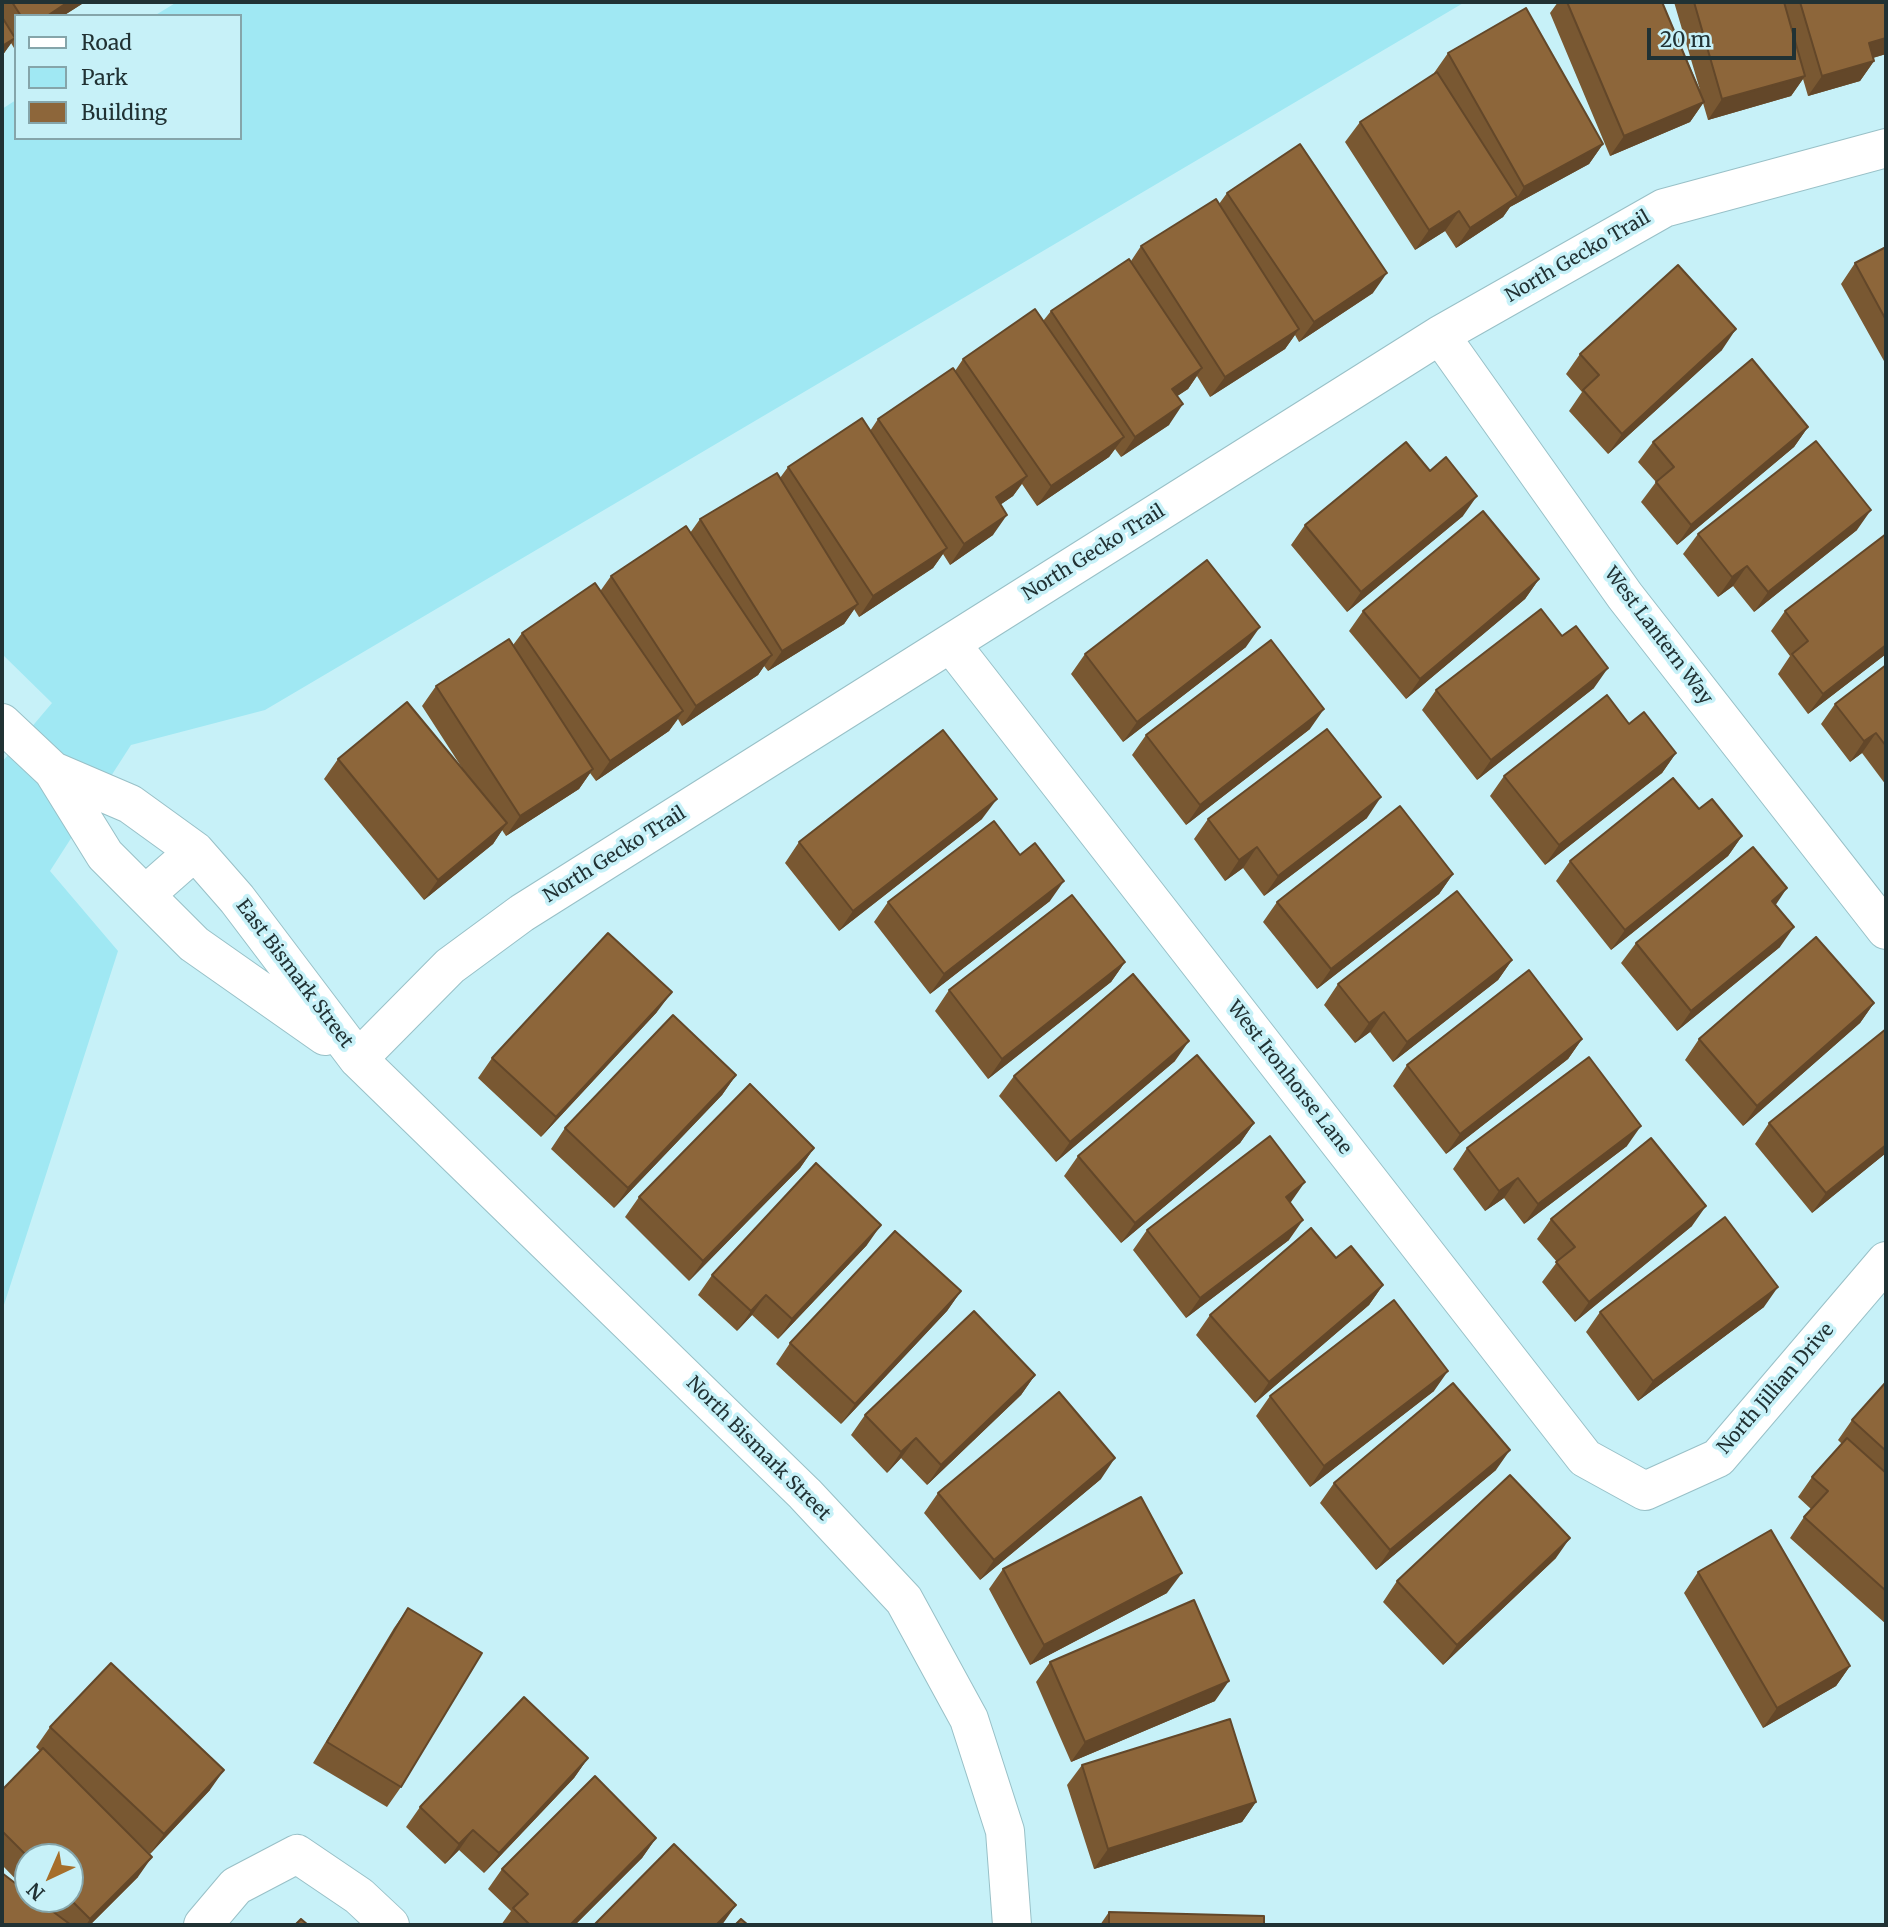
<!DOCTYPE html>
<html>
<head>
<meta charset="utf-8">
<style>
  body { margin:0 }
  #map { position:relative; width:1888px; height:1927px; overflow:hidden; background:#c7f1f8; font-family:Merriweather,serif }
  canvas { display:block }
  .frame { position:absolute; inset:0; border:4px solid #213234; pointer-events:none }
  .legend { position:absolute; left:14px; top:14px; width:228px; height:126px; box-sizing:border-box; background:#c7f1f8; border:2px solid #85a5aa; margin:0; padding:9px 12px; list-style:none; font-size:21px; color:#213234 }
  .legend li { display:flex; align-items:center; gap:14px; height:35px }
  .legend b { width:35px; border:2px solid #85a5aa }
  .north { position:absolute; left:14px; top:1843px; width:70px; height:70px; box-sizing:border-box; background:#c7f1f8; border:2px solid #85a5aa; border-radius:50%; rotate:224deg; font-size:19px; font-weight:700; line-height:28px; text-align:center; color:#213234 }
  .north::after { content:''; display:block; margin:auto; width:24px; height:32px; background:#a66f2b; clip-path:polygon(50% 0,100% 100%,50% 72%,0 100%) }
  .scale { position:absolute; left:1647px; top:28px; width:149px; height:32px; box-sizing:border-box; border:4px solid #213234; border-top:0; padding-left:9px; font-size:21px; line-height:24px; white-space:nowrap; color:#213234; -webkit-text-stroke:5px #c7f1f8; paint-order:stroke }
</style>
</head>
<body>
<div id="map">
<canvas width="1888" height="1927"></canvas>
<div class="frame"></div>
<ul class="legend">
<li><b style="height:9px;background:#fff"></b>Road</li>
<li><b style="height:19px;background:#a0e8f3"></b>Park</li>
<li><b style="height:19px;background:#8d663a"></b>Building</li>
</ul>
<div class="north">N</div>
<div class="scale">20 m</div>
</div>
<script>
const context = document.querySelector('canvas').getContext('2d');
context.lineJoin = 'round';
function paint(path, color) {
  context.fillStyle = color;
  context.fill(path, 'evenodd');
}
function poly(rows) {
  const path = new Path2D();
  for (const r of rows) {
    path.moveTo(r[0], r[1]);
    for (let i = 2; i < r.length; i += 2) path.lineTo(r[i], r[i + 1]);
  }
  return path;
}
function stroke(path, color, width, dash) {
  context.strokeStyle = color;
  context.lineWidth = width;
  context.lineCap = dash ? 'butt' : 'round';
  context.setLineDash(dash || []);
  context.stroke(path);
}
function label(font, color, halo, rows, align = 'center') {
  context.font = font + ' Merriweather,serif';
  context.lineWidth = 7;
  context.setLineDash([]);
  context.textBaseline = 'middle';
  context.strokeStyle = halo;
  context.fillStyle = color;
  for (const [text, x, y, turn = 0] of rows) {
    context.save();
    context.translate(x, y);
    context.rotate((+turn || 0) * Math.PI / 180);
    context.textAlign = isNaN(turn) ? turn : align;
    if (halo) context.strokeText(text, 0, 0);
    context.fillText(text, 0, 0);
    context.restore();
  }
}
paint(poly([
  [177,2,1465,2,265,710,131,745,50,871,118,951,2,1311,2,762,52,703,2,654,2,109,16,100,16,138,240,138,240,16,154,16]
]), '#a0e8f3');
const street = poly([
  [1440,335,1625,596,1886,930],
  [951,644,1585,1458,1645,1491,1718,1458,1886,1261],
  [2,723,53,771,105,855,194,944,325,1036],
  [53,771,130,804,195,851,237,899,358,1059,805,1494,904,1600,969,1719,1005,1831,1012,1925],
  [145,895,195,851],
  [358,1059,450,966,522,913,1440,335,1664,208,1886,148],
  [203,1925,236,1886,297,1854,359,1896,390,1925]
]);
stroke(street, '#98c0c7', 40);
stroke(street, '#fff', 38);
paint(poly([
  [2,2,85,2,63,16,16,16,16,47,14,48,11,43,2,56],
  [1558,2,1662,2,1700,90,1674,2,1886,2,1886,54,1873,58,1874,61,1860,81,1808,96,1803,79,1791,96,1708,120,1703,103,1690,122,1610,156,1550,13],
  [1448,53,1603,144,1589,164,1510,207,1503,217,1456,248,1445,231,1415,250,1345,142,1360,122,1434,74,1434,73],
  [1227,193,1373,293,1299,342,1295,335,1285,349,1210,397,1197,376,1188,389,1177,396,1169,425,1121,457,1115,449,1109,457,1037,506,1022,484,1013,496,1000,505,993,535,950,565,943,554,933,568,859,617,854,609,844,624,768,671,764,666,758,675,682,726,678,719,669,731,596,781,590,773,579,789,506,836,502,830,493,844,424,900,324,779,338,759,466,774,422,706,436,686,513,645,522,633,601,590,611,576,690,533,700,519,780,478,788,467,870,431,878,419,955,371,963,359,1043,321,1051,311,1131,261,1141,246,1219,204],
  [1886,247,1886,359,1884,361,1841,284,1855,263],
  [1722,350,1608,454,1569,411,1582,392,1566,374,1580,354],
  [1808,427,1794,447,1677,545,1641,502,1656,482,1638,462,1653,442],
  [1463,516,1347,612,1291,545,1305,525],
  [1857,530,1754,612,1733,586,1718,597,1683,554,1698,534],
  [1886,534,1886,654,1808,714,1778,674,1790,656,1771,631,1785,611],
  [1539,579,1525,599,1406,699,1349,631,1363,611],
  [1562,636,1594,688,1477,780,1422,710,1436,690],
  [1246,647,1123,742,1071,674,1085,654],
  [1886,665,1886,785,1862,753,1850,762,1821,724,1835,704],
  [1629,724,1676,753,1662,773,1545,865,1490,796,1504,776],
  [1310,729,1186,825,1132,755,1146,735],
  [1699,809,1742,836,1728,856,1611,950,1556,881,1570,861],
  [1367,818,1264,896,1243,868,1225,881,1194,839,1208,819],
  [982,819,839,931,785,863,799,842],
  [1453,874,1439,894,1317,989,1263,922,1277,902],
  [1050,901,930,994,874,922,888,902],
  [1636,943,1780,947,1677,1031,1621,963],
  [1512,960,1498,980,1393,1062,1370,1032,1355,1043,1324,1005,1338,984],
  [1125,962,1111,982,988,1079,935,1011,949,990],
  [1874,1003,1860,1023,1743,1126,1685,1060,1699,1039],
  [657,1012,541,1137,478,1078,492,1058],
  [1886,1029,1886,1153,1812,1213,1755,1144,1769,1123],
  [1582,1039,1568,1059,1446,1154,1393,1086,1407,1065],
  [1175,1061,1056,1162,999,1096,1014,1076],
  [736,1075,722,1095,614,1208,551,1149,565,1128],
  [1254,1123,1240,1143,1121,1243,1064,1176,1078,1156],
  [1627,1146,1524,1224,1504,1198,1485,1211,1453,1169,1467,1148],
  [814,1148,800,1168,689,1281,625,1217,639,1197],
  [1290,1203,1289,1240,1186,1318,1133,1250,1147,1230],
  [1551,1219,1692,1226,1575,1322,1542,1282,1557,1262,1537,1239],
  [867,1245,778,1339,752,1315,737,1331,698,1295,712,1275],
  [1383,1285,1369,1305,1255,1403,1196,1335,1210,1315],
  [961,1291,947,1311,841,1424,776,1364,790,1343],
  [1764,1307,1638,1401,1586,1332,1600,1312],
  [1035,1375,1021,1395,927,1485,901,1458,887,1473,851,1435,865,1415],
  [1886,1382,1886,1624,1790,1538,1804,1517,1811,1509,1798,1497,1812,1477,1842,1444,1838,1440,1852,1420],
  [1434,1391,1310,1487,1256,1416,1270,1396],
  [1496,1470,1376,1570,1320,1503,1334,1483],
  [1101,1479,980,1580,924,1513,938,1493],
  [1556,1558,1443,1665,1383,1602,1397,1581],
  [1003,1569,1167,1593,1030,1665,989,1589],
  [1698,1572,1850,1666,1836,1686,1763,1728,1684,1593],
  [408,1608,401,1787,387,1807,313,1763,394,1628],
  [1050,1662,1215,1701,1071,1762,1036,1682],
  [50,1727,210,1790,150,1854,124,1829,138,1877,90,1925,2,1925,28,1899,70,1899,28,1857,28,1892,2,1865,2,1790,40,1751,36,1747],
  [588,1758,574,1778,484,1873,459,1850,445,1864,406,1827,420,1807],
  [1082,1765,1256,1802,1242,1822,1094,1869,1067,1785],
  [656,1838,642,1858,575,1925,501,1925,511,1911,488,1889,502,1869],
  [1109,1912,1264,1925,1100,1925]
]), '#795832');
paint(poly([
  [68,2,85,2,63,16,47,16],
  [15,38,2,56,2,46],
  [1886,38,1886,54,1855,63,1869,43],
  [1874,61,1860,81,1808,96,1822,76],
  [1805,76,1791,96,1708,120,1722,99],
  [1704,102,1690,122,1610,156,1624,136],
  [1603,144,1589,164,1510,207,1503,217,1456,248,1470,228,1517,198,1524,187],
  [1459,211,1445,231,1415,250,1429,230],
  [1387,273,1373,293,1299,342,1314,322],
  [1299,329,1285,349,1210,397,1225,377],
  [1736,329,1722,350,1608,454,1622,434],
  [1202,368,1188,389,1158,409,1172,389],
  [1183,404,1169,425,1121,457,1135,437],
  [1808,427,1794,447,1677,545,1691,525],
  [1124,437,1109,457,1037,506,1051,486],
  [1027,476,1013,496,982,517,996,497],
  [1477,496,1463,516,1347,612,1361,592],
  [1871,510,1857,530,1754,612,1768,592],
  [1007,515,993,535,950,565,964,544],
  [947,548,933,568,859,617,873,596],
  [1747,566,1733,586,1718,597,1732,577],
  [1539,579,1525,599,1406,699,1420,679],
  [858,604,844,624,768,671,782,651],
  [1260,627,1246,647,1123,742,1137,722],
  [1886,645,1886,654,1808,714,1823,694],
  [772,655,758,675,682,726,696,706],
  [1608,668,1594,688,1477,780,1491,760],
  [1324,709,1310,729,1186,825,1200,805],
  [683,711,669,731,596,781,610,761],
  [1876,733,1862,753,1850,762,1864,741],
  [1676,753,1662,773,1545,865,1559,845],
  [593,769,579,789,506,836,520,816],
  [1381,797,1367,818,1264,896,1278,876],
  [997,799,982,819,839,931,853,911],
  [507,823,493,844,424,900,438,880],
  [1742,836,1728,856,1611,950,1625,930],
  [1257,847,1243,868,1225,881,1239,860],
  [1453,874,1439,894,1317,989,1331,969],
  [1064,881,1050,901,930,994,944,974],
  [1787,888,1773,909,1772,901],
  [1794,927,1780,947,1677,1031,1691,1011],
  [1512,960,1498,980,1393,1062,1407,1042],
  [1125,962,1111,982,988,1079,1002,1059],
  [672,992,657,1012,541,1137,556,1117],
  [1874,1003,1860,1023,1743,1126,1757,1106],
  [1384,1012,1370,1032,1355,1043,1369,1023],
  [1582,1039,1568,1059,1446,1154,1460,1134],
  [1189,1041,1175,1061,1056,1162,1070,1142],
  [736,1075,722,1095,614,1208,628,1188],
  [1254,1123,1240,1143,1121,1243,1135,1223],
  [1641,1126,1627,1146,1524,1224,1538,1204],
  [1886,1145,1886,1153,1812,1213,1826,1193],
  [814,1148,800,1168,689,1281,703,1261],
  [1518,1178,1504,1198,1485,1211,1499,1191],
  [1305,1182,1291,1202,1272,1217,1286,1197],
  [1706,1206,1692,1226,1575,1322,1589,1302],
  [1303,1220,1289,1240,1186,1318,1200,1298],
  [881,1225,867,1245,778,1339,792,1319],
  [1383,1285,1369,1305,1255,1403,1269,1382],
  [1778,1287,1764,1307,1638,1401,1653,1381],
  [961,1291,947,1311,841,1424,855,1404],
  [766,1295,752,1315,737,1331,751,1311],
  [1448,1371,1434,1391,1310,1487,1324,1466],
  [1035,1375,1021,1395,927,1485,941,1465],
  [916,1438,901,1458,887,1473,901,1452],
  [1510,1450,1496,1470,1376,1570,1390,1550],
  [1115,1458,1101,1479,980,1580,994,1560],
  [1570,1538,1556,1558,1443,1665,1457,1645],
  [1182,1573,1167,1593,1030,1665,1044,1645],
  [1850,1666,1836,1686,1763,1728,1777,1708],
  [1229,1681,1215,1701,1071,1762,1085,1742],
  [588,1758,574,1778,484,1873,499,1853],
  [224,1770,210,1790,150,1854,164,1834],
  [1256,1802,1242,1822,1094,1869,1108,1849],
  [473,1830,459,1850,445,1864,459,1844],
  [656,1838,642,1858,575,1925,570,1925],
  [152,1857,138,1877,90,1925,86,1925,90,1919],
  [736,1905,722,1925,716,1925]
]), '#634729');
const building = poly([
  [12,2,68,2,47,16,21,16,12,2],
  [1567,2,1662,2,1704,102,1624,136,1567,2],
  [1694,2,1784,2,1805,76,1722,99,1694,2],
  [1800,2,1886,2,1886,38,1869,43,1874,61,1822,76,1800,2],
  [1526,8,1603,144,1524,187,1448,53,1526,8],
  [2,17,15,38,2,46,2,17],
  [1437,72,1517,197,1470,228,1459,211,1429,230,1360,122,1437,72],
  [1300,144,1387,273,1314,322,1227,193,1300,144],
  [1216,199,1299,329,1225,377,1141,246,1216,199],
  [1886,247,1886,320,1855,263,1886,247],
  [1129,259,1202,368,1172,389,1183,404,1135,437,1051,311,1129,259],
  [1678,265,1736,329,1622,434,1583,390,1599,375,1580,354,1678,265],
  [1035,309,1124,437,1051,486,963,359,1035,309],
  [1752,359,1808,427,1691,525,1656,482,1674,467,1653,442,1752,359],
  [953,368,1027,476,996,497,1007,515,964,544,878,419,953,368],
  [862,418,947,548,873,596,788,467,862,418],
  [1816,441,1871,510,1768,592,1747,566,1732,577,1698,534,1816,441],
  [1406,442,1430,471,1446,457,1477,496,1361,592,1305,525,1406,442],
  [777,473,858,604,782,651,700,519,777,473],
  [1483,511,1539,579,1420,679,1363,611,1483,511],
  [686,526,772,655,696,706,611,576,686,526],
  [1886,534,1886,645,1823,694,1792,654,1808,641,1785,611,1886,534],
  [1207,560,1260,627,1137,722,1085,654,1207,560],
  [595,583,683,711,610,761,522,633,595,583],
  [1541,609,1562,636,1576,626,1608,668,1491,760,1436,690,1541,609],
  [509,639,593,769,520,816,436,686,509,639],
  [1271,640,1324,709,1200,805,1146,735,1271,640],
  [1886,665,1886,746,1876,733,1864,741,1835,704,1886,665],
  [1607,695,1629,724,1644,712,1676,753,1559,845,1504,776,1607,695],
  [407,702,507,823,438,880,338,759,407,702],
  [1327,729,1381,797,1278,876,1257,847,1239,860,1208,819,1327,729],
  [943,730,997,799,853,911,799,842,943,730],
  [1673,778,1699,809,1712,799,1742,836,1625,930,1570,861,1673,778],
  [1400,806,1453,874,1331,969,1277,902,1400,806],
  [994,821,1020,855,1035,843,1064,881,944,974,888,902,994,821],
  [1753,847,1787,888,1772,901,1794,927,1691,1011,1636,943,1753,847],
  [1457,891,1512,960,1407,1042,1384,1012,1369,1023,1338,984,1457,891],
  [1072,895,1125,962,1002,1059,949,990,1072,895],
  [608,933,672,992,556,1117,492,1058,608,933],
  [1816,937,1874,1003,1757,1106,1699,1039,1816,937],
  [1529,970,1582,1039,1460,1134,1407,1065,1529,970],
  [1133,974,1189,1041,1070,1142,1014,1076,1133,974],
  [673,1015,736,1075,628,1188,565,1128,673,1015],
  [1886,1029,1886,1145,1826,1193,1769,1123,1886,1029],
  [1197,1055,1254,1123,1135,1223,1078,1156,1197,1055],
  [1589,1057,1641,1126,1538,1204,1518,1178,1499,1191,1467,1148,1589,1057],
  [750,1084,814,1148,703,1261,639,1197,750,1084],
  [1270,1136,1305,1182,1286,1197,1303,1220,1200,1298,1147,1230,1270,1136],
  [1651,1138,1706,1206,1589,1302,1556,1262,1575,1247,1551,1219,1651,1138],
  [816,1163,881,1225,792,1319,766,1295,751,1311,712,1275,816,1163],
  [1725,1217,1778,1287,1653,1381,1600,1312,1725,1217],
  [1311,1228,1336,1258,1351,1246,1383,1285,1269,1382,1210,1315,1311,1228],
  [895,1231,961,1291,855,1404,790,1343,895,1231],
  [1394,1300,1448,1371,1324,1466,1270,1396,1394,1300],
  [974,1311,1035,1375,941,1465,916,1438,901,1452,865,1415,974,1311],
  [1886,1382,1886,1451,1852,1420,1886,1382],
  [1453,1383,1510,1450,1390,1550,1334,1483,1453,1383],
  [1059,1392,1115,1458,994,1560,938,1493,1059,1392],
  [1847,1438,1886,1473,1886,1591,1804,1517,1828,1491,1812,1477,1847,1438],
  [1510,1475,1570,1538,1457,1645,1397,1581,1510,1475],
  [1141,1497,1182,1573,1044,1645,1003,1569,1141,1497],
  [1771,1530,1850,1666,1777,1708,1698,1572,1771,1530],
  [1194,1600,1229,1681,1085,1742,1050,1662,1194,1600],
  [408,1608,482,1653,401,1787,327,1742,408,1608],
  [111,1663,224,1770,164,1834,50,1727,111,1663],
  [524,1697,588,1758,499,1853,473,1830,459,1844,420,1807,524,1697],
  [1230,1719,1256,1802,1108,1849,1082,1765,1230,1719],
  [43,1748,152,1857,90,1919,70,1899,70,1857,28,1857,2,1831,2,1790,43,1748],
  [595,1776,656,1838,570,1925,530,1925,513,1908,528,1894,502,1869,595,1776],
  [674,1844,736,1905,716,1925,594,1925,674,1844],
  [2,1873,28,1893,28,1899,36,1899,71,1925,2,1925,2,1873],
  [1109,1912,1264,1916,1264,1925,1109,1925,1109,1912],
  [301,1919,308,1925,295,1925,301,1919],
  [741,1919,748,1925,735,1925,741,1919]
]);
paint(building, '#8d663a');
stroke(building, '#634729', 2);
label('19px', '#213234', '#c7f1f8', [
  ["North Gecko Trail",1578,257,-30],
  ["North Gecko Trail",1094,553,-32],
  ["West Lantern Way",1658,636,53],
  ["North Gecko Trail",615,855,-32],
  ["East Bismark Street",294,974,53],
  ["West Ironhorse Lane",1289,1078,52],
  ["North Jillian Drive",1776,1389,-49],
  ["North Bismark Street",758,1449,45]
]);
</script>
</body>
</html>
